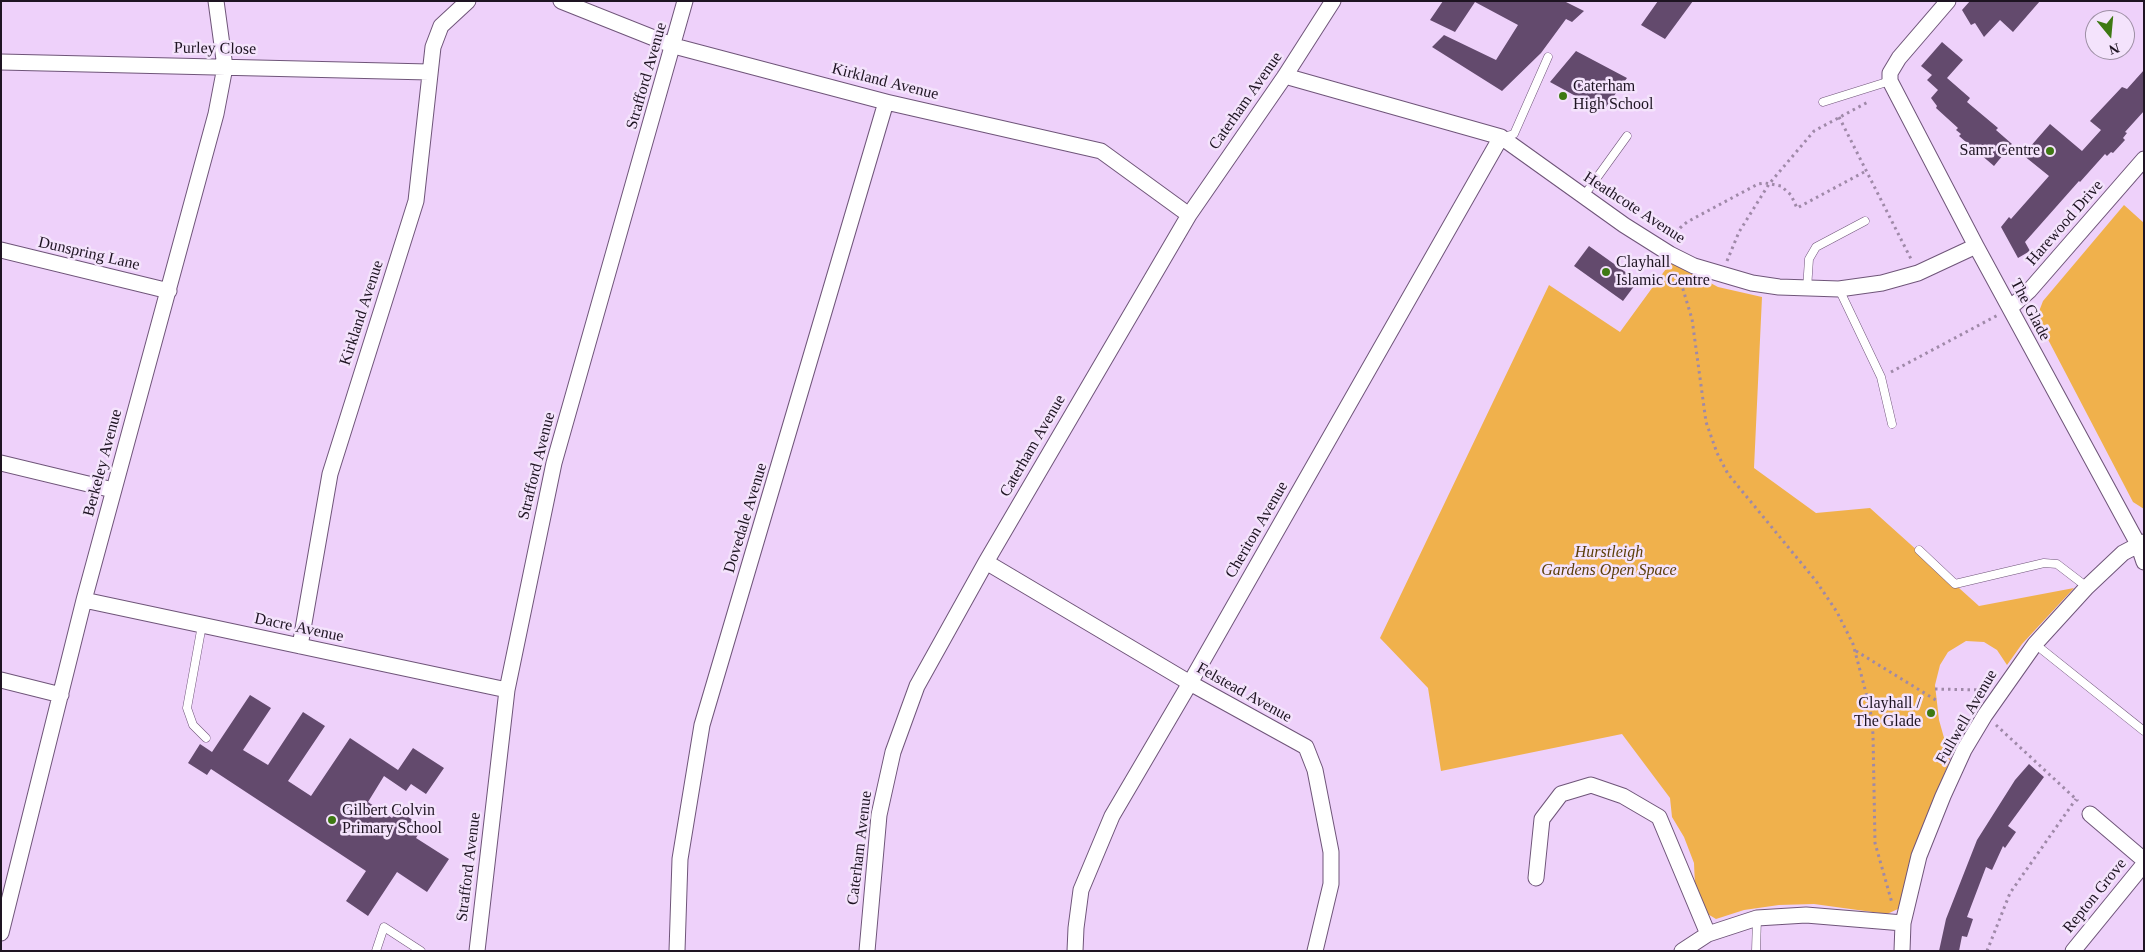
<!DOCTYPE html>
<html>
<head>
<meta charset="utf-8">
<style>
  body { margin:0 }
  #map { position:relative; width:2145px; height:952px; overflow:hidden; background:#eed1fa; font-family:Georgia,serif }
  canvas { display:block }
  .frame { position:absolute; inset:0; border:2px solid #1e1422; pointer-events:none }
  .north { position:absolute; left:2085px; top:10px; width:50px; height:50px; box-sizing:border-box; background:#f4e3fc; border:1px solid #9e90a5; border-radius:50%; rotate:163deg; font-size:14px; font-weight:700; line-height:20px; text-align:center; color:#1e1422 }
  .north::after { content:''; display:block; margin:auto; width:18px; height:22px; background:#3e7913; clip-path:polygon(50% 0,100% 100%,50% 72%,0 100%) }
</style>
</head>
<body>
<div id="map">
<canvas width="2145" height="952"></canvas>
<div class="frame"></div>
<div class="north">N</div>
</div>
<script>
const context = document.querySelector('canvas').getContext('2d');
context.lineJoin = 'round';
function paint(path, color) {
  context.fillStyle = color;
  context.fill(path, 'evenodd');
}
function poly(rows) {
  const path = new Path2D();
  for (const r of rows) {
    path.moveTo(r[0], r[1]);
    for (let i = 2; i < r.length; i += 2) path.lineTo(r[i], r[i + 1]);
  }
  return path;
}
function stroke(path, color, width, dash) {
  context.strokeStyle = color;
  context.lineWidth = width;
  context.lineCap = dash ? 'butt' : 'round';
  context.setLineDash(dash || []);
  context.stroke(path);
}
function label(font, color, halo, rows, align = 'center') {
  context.font = font + ' Georgia,serif';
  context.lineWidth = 5;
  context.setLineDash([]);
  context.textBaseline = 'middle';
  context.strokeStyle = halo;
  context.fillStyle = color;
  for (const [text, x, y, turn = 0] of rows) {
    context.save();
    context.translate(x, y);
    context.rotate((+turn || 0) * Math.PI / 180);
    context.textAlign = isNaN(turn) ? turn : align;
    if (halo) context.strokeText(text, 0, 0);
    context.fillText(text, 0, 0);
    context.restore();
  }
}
paint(poly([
  [2124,205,2144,223,2144,509,2133,502,2041,326,2038,314,2043,301],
  [1671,262,1718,287,1762,297,1754,468,1816,513,1870,508,1979,606,2074,588,2022,644,2007,665,1997,650,1984,642,1966,641,1948,652,1940,665,1935,685,1939,720,1950,759,1916,848,1898,909,1887,914,1814,904,1779,905,1744,910,1716,919,1706,913,1695,886,1694,863,1684,837,1672,817,1670,798,1622,734,1441,771,1428,688,1380,638,1549,285,1620,332]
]), '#f0b14c');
paint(poly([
  [1443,1,1564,1,1584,11,1572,22,1566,19,1541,53,1502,91,1432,47,1444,35,1496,60,1518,25,1475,2,1455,32,1430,20],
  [1658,1,1693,1,1665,39,1641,25],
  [1970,1,2040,1,2013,32,2000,20,1984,37,1975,23,1971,25,1962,10],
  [1942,42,1963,60,1947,78,1970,98,1967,102,1998,128,1996,130,2012,144,1994,166,1959,136,1961,134,1956,130,1958,128,1936,108,1937,106,1931,98,1938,90,1927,80,1932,75,1921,66],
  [1576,51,1627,78,1603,111,1550,82],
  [2144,70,2144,111,2125,132,2127,133,2123,138,2125,140,2113,153,2111,152,2107,156,2105,154,2080,182,2079,181,2025,242,2030,251,2018,258,2001,227,2009,217,2011,219,2049,176,2023,155,2050,124,2082,151,2101,130,2090,121,2122,87,2127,89],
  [1589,246,1638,281,1623,301,1574,266],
  [250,695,271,708,243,750,268,765,303,712,325,726,288,781,311,796,350,738,398,770,413,748,444,768,426,794,411,784,406,791,384,776,368,802,392,818,398,810,423,827,416,838,449,859,427,892,397,872,368,916,346,901,366,871,211,769,207,775,188,763,200,744,212,752],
  [2029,764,2044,777,2008,826,2016,832,2005,848,2003,846,1992,870,1986,867,1967,917,1973,919,1967,937,1962,936,1959,951,1939,951,1946,919,1977,840,2015,780]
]), '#634a6d');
const service = poly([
  [1823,102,1890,81],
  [1503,137,1514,134,1548,57],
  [1583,197,1627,136],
  [1807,289,1809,259,1816,247,1865,221],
  [1839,289,1881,377,1892,424],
  [1919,550,1955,584,2044,563,2057,564,2087,587],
  [202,625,187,708,193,725,206,738],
  [2035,644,2144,731],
  [376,951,384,927,421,951],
  [1756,951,1757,918]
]);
const minor = poly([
  [561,1,674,46,886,102,1101,151,1189,215],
  [1948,1,1899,58,1890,73,1890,81,1976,246,2138,544,2144,562],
  [1,62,429,72],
  [1285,76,1501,137,1624,225,1670,254,1694,266,1752,283,1779,287,1839,289,1882,283,1918,273,1976,246],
  [1,250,169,291],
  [2010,308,2029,291,2144,159],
  [1,463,113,490],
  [986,562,1190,683,1306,747,1315,770,1331,852,1331,884,1315,951],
  [84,600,507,690],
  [300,646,330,474,416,201,433,47,441,26,468,1],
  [1,680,61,695],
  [2090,814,2144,860],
  [1536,878,1542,819,1561,794,1591,785,1623,796,1659,817,1708,934],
  [1,933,84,600,216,114,225,67,216,1],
  [477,951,507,690,554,463,685,1],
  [677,951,680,859,702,725,886,102],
  [867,951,879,815,893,752,917,686,986,562,1189,215,1285,76,1333,1],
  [1075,951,1076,928,1081,890,1112,816,1190,683,1501,137],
  [1682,951,1708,934,1757,918,1806,915,1903,923],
  [1902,951,1903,923,1919,856,1943,796,1964,750,1985,715,2035,644,2087,587,2123,553,2144,542],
  [2073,951,2144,864]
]);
stroke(service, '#6f5579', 9);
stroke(minor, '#6f5579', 17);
stroke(poly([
  [1839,117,1911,259],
  [1673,239,1680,228,1687,222,1758,184,1765,183,1781,186,1791,195,1797,208,1866,171],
  [1727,261,1739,232,1769,184,1814,131,1868,102],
  [1679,276,1692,319,1706,422,1717,453,1728,474,1816,581,1837,612,1853,644,1870,708,1873,734,1875,843,1892,903],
  [1891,372,1998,315],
  [1856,651,1939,702],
  [1935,689,1985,690],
  [1996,725,2078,801],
  [1987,951,2010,893,2076,799]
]), '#9f89a8', 3, [2.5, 4]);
stroke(service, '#fff', 8);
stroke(minor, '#fff', 15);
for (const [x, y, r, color] of [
  [1563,96,5,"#3e7913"],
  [2050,151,5,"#3e7913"],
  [1606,272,5,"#3e7913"],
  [1931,713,5,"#3e7913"],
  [332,820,5,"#3e7913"]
]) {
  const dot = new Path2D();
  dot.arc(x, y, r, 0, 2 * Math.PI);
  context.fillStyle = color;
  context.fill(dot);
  stroke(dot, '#f4e3fc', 2);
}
label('16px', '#1e1422', '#f4e3fc', [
  ["Purley Close",215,49,1],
  ["Strafford Avenue",647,76,-74],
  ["Kirkland Avenue",885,82,14],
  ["Caterham Avenue",1246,101,-55],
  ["Heathcote Avenue",1634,208,33],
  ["Harewood Drive",2065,223,-49],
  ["Dunspring Lane",89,254,13],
  ["The Glade",2030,310,62],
  ["Kirkland Avenue",362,313,-72],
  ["Caterham Avenue",1033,446,-60],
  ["Berkeley Avenue",103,463,-75],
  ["Strafford Avenue",537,466,-76],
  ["Dovedale Avenue",746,518,-73],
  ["Cheriton Avenue",1257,530,-60],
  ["Dacre Avenue",299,628,12],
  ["Felstead Avenue",1244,693,29],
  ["Fullwell Avenue",1967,717,-60],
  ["Caterham Avenue",860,848,-83],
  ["Strafford Avenue",469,867,-83],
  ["Repton Grove",2095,896,-51]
]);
label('16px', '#1e1422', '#f4e3fc', [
  ["Caterham",1573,87],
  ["High School",1573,105],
  ["Samr Centre",2040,151,"right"],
  ["Clayhall",1616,263],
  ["Islamic Centre",1616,281],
  ["Clayhall /",1921,704,"right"],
  ["The Glade",1921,722,"right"],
  ["Gilbert Colvin",342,811],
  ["Primary School",342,829]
], 'left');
label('italic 16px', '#5b3e0a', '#f4e3fc', [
  ["Hurstleigh",1609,553],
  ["Gardens Open Space",1609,571]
]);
</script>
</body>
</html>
